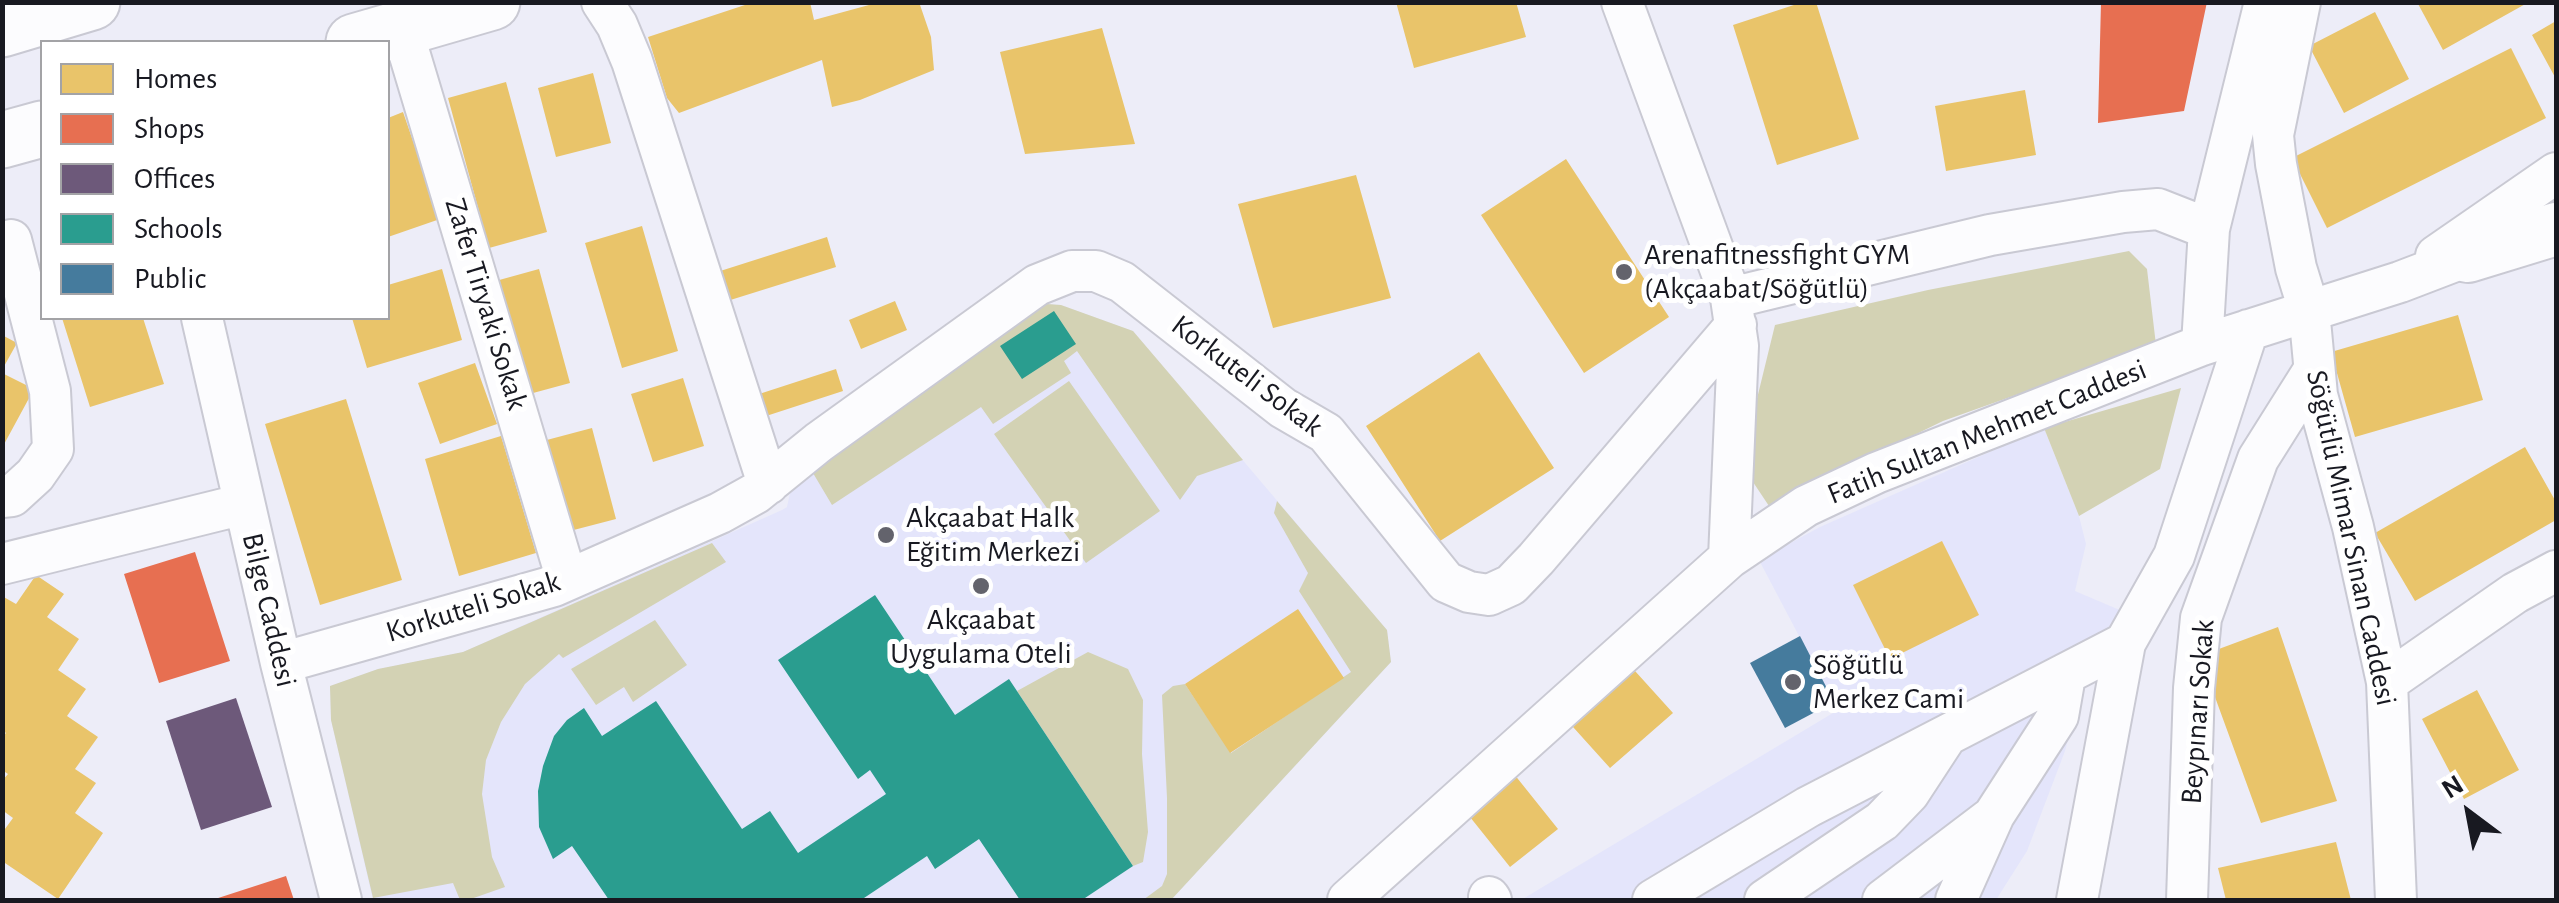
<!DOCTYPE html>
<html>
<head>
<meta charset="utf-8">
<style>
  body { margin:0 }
  #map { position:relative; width:2559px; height:903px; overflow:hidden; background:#ededf8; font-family:"Alegreya Sans",sans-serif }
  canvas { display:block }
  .frame { position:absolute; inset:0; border:5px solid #181921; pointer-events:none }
  .legend { position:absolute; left:40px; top:40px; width:350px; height:280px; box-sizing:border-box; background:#fff; border:2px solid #a3a3a6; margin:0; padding:12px 18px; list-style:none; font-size:30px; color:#181921 }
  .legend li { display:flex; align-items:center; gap:20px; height:50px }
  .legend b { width:50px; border:2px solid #a3a3a6 }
  .north { position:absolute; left:2419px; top:763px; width:100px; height:100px; -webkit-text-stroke:8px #fff; paint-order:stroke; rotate:328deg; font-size:28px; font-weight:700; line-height:40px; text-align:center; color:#181921 }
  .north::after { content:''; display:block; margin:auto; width:35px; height:45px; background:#181921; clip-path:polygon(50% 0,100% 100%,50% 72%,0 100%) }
</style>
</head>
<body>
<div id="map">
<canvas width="2559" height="903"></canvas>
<div class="frame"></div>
<ul class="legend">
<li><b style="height:28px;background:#e9c46a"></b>Homes</li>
<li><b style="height:28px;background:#e76f51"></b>Shops</li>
<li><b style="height:28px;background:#6d597a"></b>Offices</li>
<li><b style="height:28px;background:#2a9d8f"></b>Schools</li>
<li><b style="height:28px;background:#457b9d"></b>Public</li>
</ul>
<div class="north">N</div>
</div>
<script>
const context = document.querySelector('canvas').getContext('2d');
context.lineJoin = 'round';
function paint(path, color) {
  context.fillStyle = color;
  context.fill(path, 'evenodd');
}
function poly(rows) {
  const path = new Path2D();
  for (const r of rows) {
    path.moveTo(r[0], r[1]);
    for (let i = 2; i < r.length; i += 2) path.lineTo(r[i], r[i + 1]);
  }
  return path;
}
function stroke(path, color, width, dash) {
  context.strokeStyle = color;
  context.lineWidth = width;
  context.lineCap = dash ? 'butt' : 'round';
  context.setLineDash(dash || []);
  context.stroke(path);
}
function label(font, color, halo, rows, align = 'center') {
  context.font = font + ' "Alegreya Sans",sans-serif';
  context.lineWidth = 10;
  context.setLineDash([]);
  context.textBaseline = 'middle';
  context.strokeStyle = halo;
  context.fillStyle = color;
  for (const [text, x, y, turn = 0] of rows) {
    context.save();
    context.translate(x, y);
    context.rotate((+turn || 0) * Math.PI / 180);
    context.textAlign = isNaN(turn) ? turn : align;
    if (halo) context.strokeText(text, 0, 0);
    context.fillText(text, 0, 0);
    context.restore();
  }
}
paint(poly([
  [1047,304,1061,305,1133,331,1387,630,1391,662,1171,900,373,900,331,720,330,686,378,669,463,652,782,510,787,507,793,479],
  [2044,428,2079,516,2086,544,2075,591,2122,611,2082,687,2065,751,2027,851,1996,900,1521,900,1838,710,1759,560,1820,527]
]), '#e4e5fb');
paint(poly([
  [2129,251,2147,269,2156,345,1943,421,1769,506,1741,464,1775,325,1928,290],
  [1047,304,1061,305,1133,331,1243,460,1197,476,1180,500,1077,351,1064,361,1071,373,993,424,981,407,832,505,810,468],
  [1069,381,1160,511,1086,563,994,434],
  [2181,388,2160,469,2079,516,2044,428],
  [1277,501,1387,630,1391,662,1171,900,1143,900,1162,886,1167,874,1167,798,1162,695,1173,686,1185,684,1231,753,1351,672,1299,591,1308,573,1274,513],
  [712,543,726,562,563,658,559,654,525,684,501,722,486,760,482,794,492,857,505,887,468,900,460,900,453,883,373,898,331,720,330,686,378,669,463,652],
  [655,620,687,665,633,702,624,687,596,705,571,669],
  [1088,652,1128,669,1143,700,1142,754,1148,832,1143,862,1133,866,1017,691]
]), '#d3d2b4');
paint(poly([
  [754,2,810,2,814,20,880,2,919,2,931,37,934,70,860,100,832,107,822,60,679,113,667,98,648,37],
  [1396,2,1516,2,1526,37,1414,68],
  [1803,2,1816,2,1859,139,1777,165,1733,25],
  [2417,2,2529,2,2443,50],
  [2375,12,2409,79,2344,113,2309,46],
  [2556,21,2556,79,2532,35],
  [1102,28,1135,144,1025,154,1000,52],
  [2511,48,2546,118,2327,228,2292,158],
  [593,73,611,143,556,157,538,88],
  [506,82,547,232,489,248,448,98],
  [2025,90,2036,155,1946,171,1935,106],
  [403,112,440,219,388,237,388,118],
  [1566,159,1669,317,1584,373,1481,215],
  [1356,175,1391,298,1273,328,1238,204],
  [642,226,678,351,622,368,585,243],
  [827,237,836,267,724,302,714,273],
  [442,269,462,340,367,368,352,318,388,318,388,285],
  [539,269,570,383,522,396,492,282],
  [895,301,907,330,861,349,849,320],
  [2458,315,2483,400,2355,437,2331,352],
  [62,318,143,318,164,384,90,407],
  [2,335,17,343,2,370],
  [1479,352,1554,468,1440,541,1366,426],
  [475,363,497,424,440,444,418,383],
  [836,369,843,391,760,418,753,396],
  [2,373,34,389,2,448],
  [683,378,704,446,653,462,631,394],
  [346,399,402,580,320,605,265,424],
  [592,428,616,519,566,532,543,441],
  [501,436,536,553,459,576,425,459],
  [2525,447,2556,502,2556,520,2415,601,2375,533],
  [1942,541,1979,615,1890,659,1853,585],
  [36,575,64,594,47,617,79,639,58,670,86,689,67,716,98,737,75,769,96,783,75,813,103,833,58,899,2,861,2,833,13,818,2,810,2,781,8,774,2,770,2,737,6,733,2,730,2,596,16,604],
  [1298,609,1344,678,1230,753,1185,684],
  [2278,627,2337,801,2261,823,2200,656],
  [1626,661,1673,713,1610,768,1564,717],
  [2477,690,2519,770,2464,799,2422,719],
  [1510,769,1558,829,1510,867,1462,807],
  [2336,842,2351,900,2226,900,2218,868]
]), '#e9c46a');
paint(poly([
  [2101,2,2207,2,2184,111,2098,123],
  [195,552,230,661,159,683,124,574],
  [286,876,294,900,212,900]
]), '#e76f51');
paint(poly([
  [236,698,272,807,201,830,166,721]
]), '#6d597a');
paint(poly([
  [1054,311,1076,344,1022,379,1000,346],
  [875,595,955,715,1009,679,1133,866,1082,900,1020,900,979,839,935,869,927,856,861,900,609,900,572,846,553,859,539,827,538,791,543,766,554,736,567,720,584,708,602,736,656,701,742,829,770,811,798,853,886,794,870,770,858,779,778,660]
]), '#2a9d8f');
paint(poly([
  [1800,636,1834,702,1785,728,1750,663]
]), '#457b9d');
const minor = poly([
  [602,2,617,25,632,61,768,484],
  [1622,2,1731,298,1738,346,1729,558],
  [2300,2,2273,135,2276,164,2296,268,2309,310,2317,395,2353,527,2387,682,2396,900],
  [402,29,567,580],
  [2436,256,2556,173],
  [1731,298,1990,235,2123,212,2158,209,2209,229],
  [202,318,281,663,341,900],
  [2202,345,2209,229,2265,2],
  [2,497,12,496,35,475,53,449,50,391,11,240],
  [2,564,244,504],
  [281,663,554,586,720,513,756,493,819,442,1037,285,1072,271,1096,271,1122,282,1283,408,1326,433,1446,582,1469,592,1489,595,1511,585,1536,559,1736,325],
  [2387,682,2515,593,2556,571],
  [1489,897,1491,900],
  [1348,900,1729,558,1806,506,1876,473,2202,345,2400,282,2468,256],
  [1653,900,1808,807,2125,643],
  [1765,900,1882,821,1909,793,1945,738],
  [1883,900,1991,818],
  [1956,900,1994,815,2058,716,2065,676],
  [2077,900,2125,643,2174,556,2248,330],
  [2187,900,2194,688,2201,618,2258,459,2314,370]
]);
const major = poly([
  [2468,256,2556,229]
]);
const highway = poly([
  [2,29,92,2],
  [354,42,492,2],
  [2,140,42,129]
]);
stroke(minor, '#c9c9d3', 44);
stroke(major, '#c9c9d3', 56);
stroke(highway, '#c9c9d3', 59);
stroke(minor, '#fcfcfe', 40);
stroke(major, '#fcfcfe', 52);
stroke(highway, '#fcfcfe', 55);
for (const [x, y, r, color] of [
  [1624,272,10,"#63636c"],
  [886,535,10,"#63636c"],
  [981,586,10,"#63636c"],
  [1793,682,10,"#63636c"]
]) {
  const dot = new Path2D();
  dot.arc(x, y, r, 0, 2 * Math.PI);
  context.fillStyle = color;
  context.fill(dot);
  stroke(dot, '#fff', 4);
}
label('30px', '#181921', '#fff', [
  ["Arenafitnessfight GYM",1644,255],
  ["(Akçaabat/Söğütlü)",1644,289],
  ["Akçaabat Halk",906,518],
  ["Eğitim Merkezi",906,552],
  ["Akçaabat",981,620,"center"],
  ["Uygulama Oteli",981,654,"center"],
  ["Söğütlü",1813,665],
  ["Merkez Cami",1813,699]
], 'left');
label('30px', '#181921', '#fff', [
  ["Zafer Tiryaki Sokak",486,304,73],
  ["Korkuteli Sokak",1247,376,37],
  ["Fatih Sultan Mehmet Caddesi",1987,432,-22],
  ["Söğütlü Mimar Sinan Caddesi",2351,538,78],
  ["Korkuteli Sokak",473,607,-17],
  ["Bilge Caddesi",269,610,77],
  ["Beypınarı Sokak",2198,712,-86]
]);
</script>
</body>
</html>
